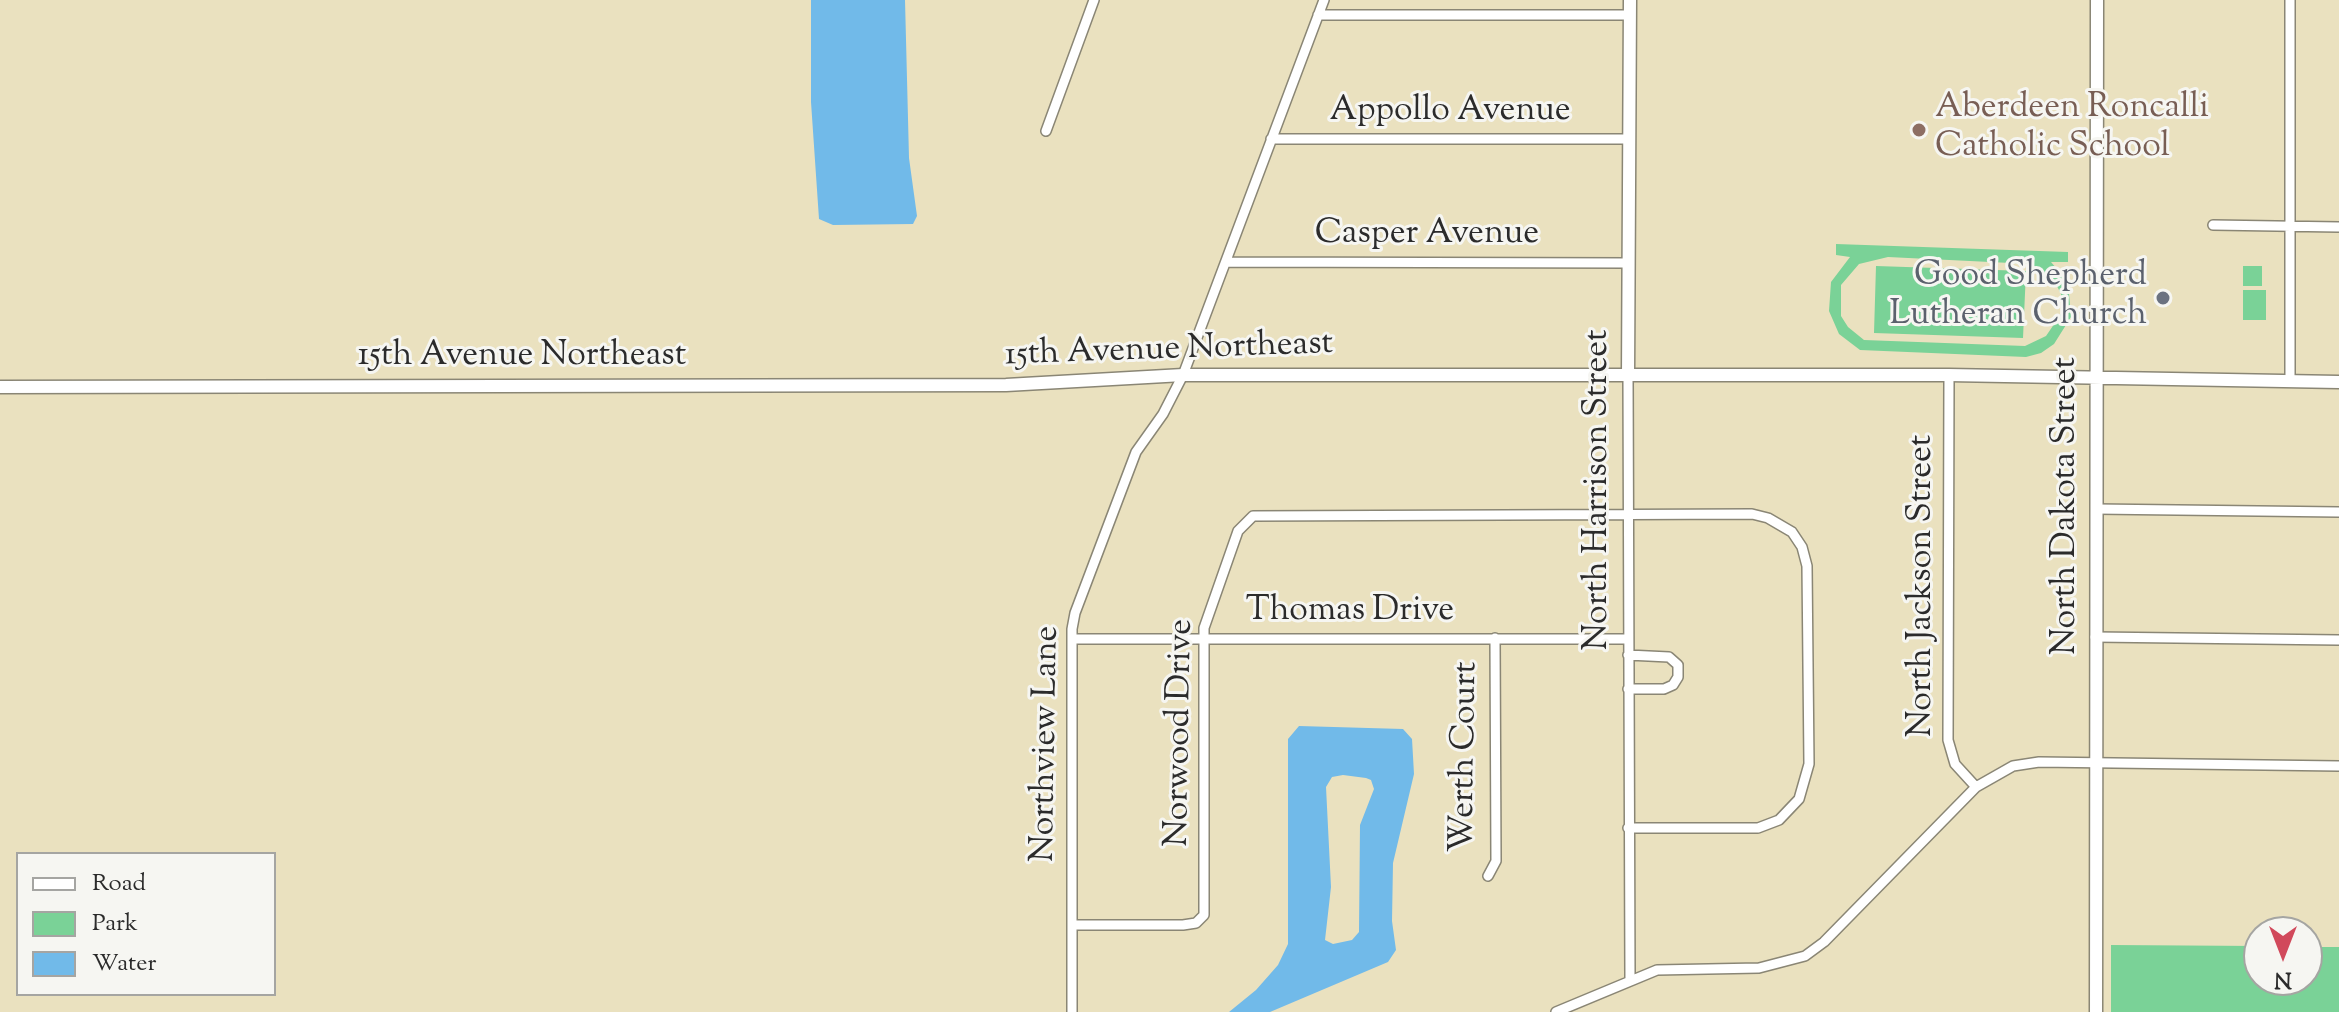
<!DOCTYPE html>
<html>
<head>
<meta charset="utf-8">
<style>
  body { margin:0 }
  #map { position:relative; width:2339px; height:1012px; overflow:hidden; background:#eae1bf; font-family:"Sorts Mill Goudy",serif }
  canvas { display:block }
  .legend { position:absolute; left:16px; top:852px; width:260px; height:144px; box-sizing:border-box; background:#f6f6f2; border:2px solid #a5a5a2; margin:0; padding:10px 14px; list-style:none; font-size:24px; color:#2b2b2b }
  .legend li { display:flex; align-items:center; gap:16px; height:40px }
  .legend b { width:40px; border:2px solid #a5a5a2 }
  .north { position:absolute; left:2243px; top:916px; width:80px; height:80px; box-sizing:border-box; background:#f6f6f2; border:2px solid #a5a5a2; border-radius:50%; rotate:180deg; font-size:22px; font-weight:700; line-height:32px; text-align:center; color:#2b2b2b }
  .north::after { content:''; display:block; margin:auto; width:28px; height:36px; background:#d1495b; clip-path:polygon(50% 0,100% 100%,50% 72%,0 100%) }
</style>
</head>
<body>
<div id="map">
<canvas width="2339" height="1012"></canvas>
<ul class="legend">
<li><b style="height:10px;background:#fff"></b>Road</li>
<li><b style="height:22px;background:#7ad297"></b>Park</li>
<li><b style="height:22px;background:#71bae9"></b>Water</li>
</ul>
<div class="north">N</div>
</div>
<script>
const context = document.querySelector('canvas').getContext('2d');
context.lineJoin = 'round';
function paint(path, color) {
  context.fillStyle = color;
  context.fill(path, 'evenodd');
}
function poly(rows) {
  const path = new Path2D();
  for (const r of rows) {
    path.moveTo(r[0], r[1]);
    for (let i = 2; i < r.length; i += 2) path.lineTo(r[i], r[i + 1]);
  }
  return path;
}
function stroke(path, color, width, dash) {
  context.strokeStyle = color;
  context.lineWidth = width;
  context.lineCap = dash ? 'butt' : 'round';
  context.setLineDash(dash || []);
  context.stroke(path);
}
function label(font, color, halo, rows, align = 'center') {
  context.font = font + ' "Sorts Mill Goudy",serif';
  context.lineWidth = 6;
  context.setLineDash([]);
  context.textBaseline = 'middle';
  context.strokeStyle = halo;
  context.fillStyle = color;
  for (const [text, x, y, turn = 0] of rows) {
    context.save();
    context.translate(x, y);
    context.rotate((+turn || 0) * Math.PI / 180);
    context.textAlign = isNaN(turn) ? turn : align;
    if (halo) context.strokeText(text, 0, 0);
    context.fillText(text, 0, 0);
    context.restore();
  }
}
paint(poly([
  [1836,244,2068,252,2068,262,2051,262,2068,282,2071,317,2054,344,2041,353,2026,357,1860,350,1839,334,1829,311,1831,282,1850,257,1836,255],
  [1888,257,2031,264,2054,280,2061,294,2061,314,2046,336,2025,346,1864,340,1848,327,1841,316,1841,285,1859,264],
  [1876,266,2026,271,2023,338,1874,333],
  [2243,266,2262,266,2262,286,2243,286],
  [2243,290,2266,290,2266,320,2243,320],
  [2111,945,2259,946,2259,980,2307,980,2307,947,2339,947,2339,1012,2111,1012]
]), '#7ad297');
paint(poly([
  [811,0,905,0,909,158,917,216,913,224,833,225,819,219,811,102],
  [1299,726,1403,729,1412,739,1414,774,1393,863,1392,921,1396,950,1388,962,1270,1012,1229,1012,1256,990,1278,965,1288,944,1288,739],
  [1343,775,1366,778,1371,780,1374,789,1360,825,1359,932,1352,940,1333,944,1325,940,1331,887,1326,787,1332,777]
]), '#71bae9');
const street = poly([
  [2290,0,2290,381],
  [1318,15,1630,15],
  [1046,131,1094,0],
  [1271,139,1629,139],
  [2213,225,2339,227],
  [1226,262,1629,263],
  [1949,375,1948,740,1955,764,1976,787],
  [1628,376,1630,980],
  [2096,509,2339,512],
  [2095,637,2339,640],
  [1072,639,1628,639],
  [1628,655,1669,657,1678,665,1678,677,1673,685,1664,689,1628,689],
  [1488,876,1496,861,1495,638],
  [1072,925,1183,925,1196,923,1204,915,1204,628,1238,531,1253,516,1752,514,1768,518,1792,532,1802,547,1807,566,1809,764,1799,799,1779,820,1758,828,1628,828],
  [1072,1012,1072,629,1075,613,1136,452,1163,414,1183,375,1324,0],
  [1556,1012,1657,970,1759,968,1805,956,1824,942,1976,787,2013,766,2039,762,2339,766]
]);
const secondary = poly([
  [1628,376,1630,0],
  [0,387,1006,385,1183,375,1949,375,2339,382],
  [2096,1012,2097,0]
]);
stroke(street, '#8a8675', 12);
stroke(secondary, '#8a8675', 15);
stroke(street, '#fff', 9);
stroke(secondary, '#fff', 12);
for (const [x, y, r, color] of [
  [1919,130,8,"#8d6e63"],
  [2163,298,8,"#6b7280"]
]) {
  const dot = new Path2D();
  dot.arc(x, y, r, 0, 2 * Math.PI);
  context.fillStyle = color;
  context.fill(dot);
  stroke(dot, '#f6f6f2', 3);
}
label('34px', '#785e54', '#f6f6f2', [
  ["Aberdeen Roncalli",1935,110],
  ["Catholic School",1935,149]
], 'left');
label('34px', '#2b2b2b', '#f6f6f2', [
  ["Appollo Avenue",1450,113],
  ["Casper Avenue",1427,236],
  ["15th Avenue Northeast",1169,352,-2],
  ["15th Avenue Northeast",522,358],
  ["North Harrison Street",1600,490,-90],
  ["North Dakota Street",2068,506,-90],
  ["North Jackson Street",1924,586,-90],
  ["Thomas Drive",1350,613],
  ["Norwood Drive",1182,733,-89],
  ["Northview Lane",1048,744,-89],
  ["Werth Court",1467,757,-89]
]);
label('34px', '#5b616d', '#f6f6f2', [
  ["Good Shepherd",2147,278],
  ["Lutheran Church",2147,317]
], 'right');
</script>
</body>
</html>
